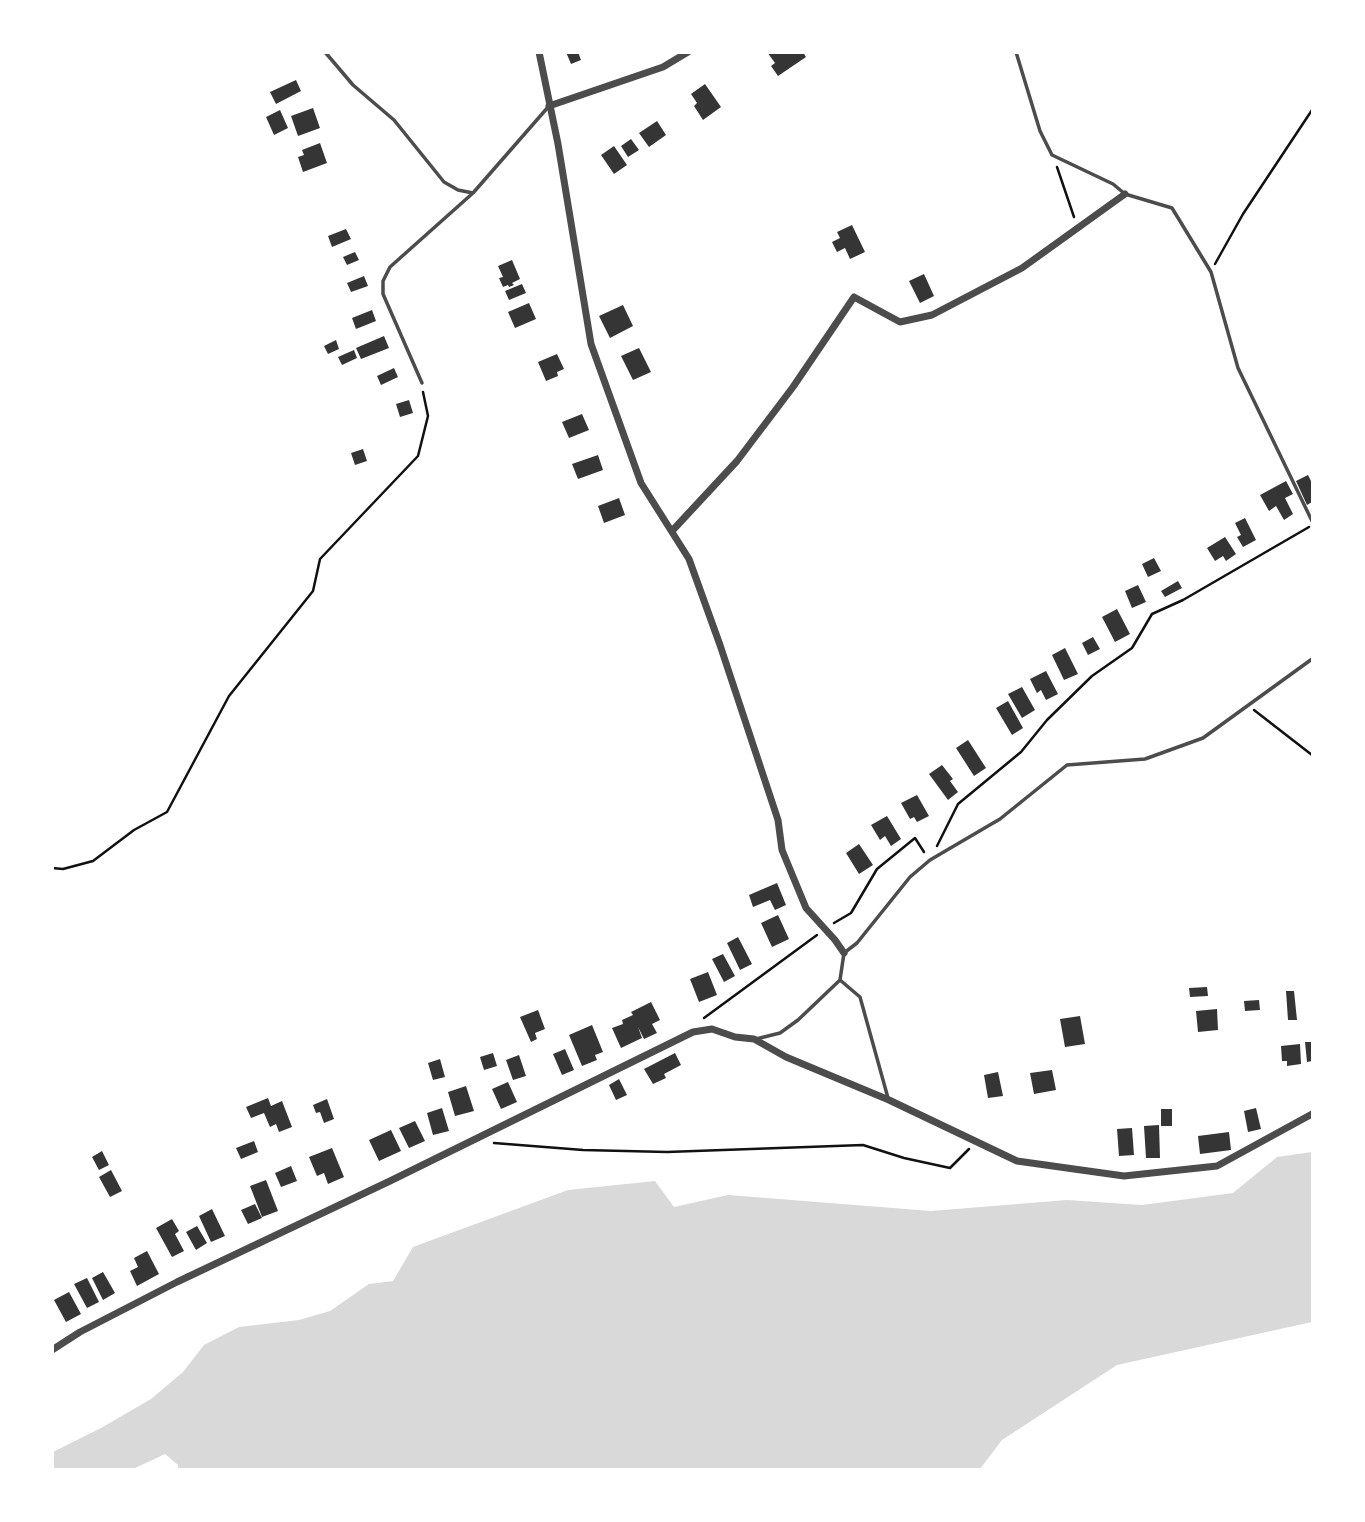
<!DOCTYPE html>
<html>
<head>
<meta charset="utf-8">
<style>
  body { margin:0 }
  #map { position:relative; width:1365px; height:1522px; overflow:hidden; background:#fff; font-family:"DM Sans",sans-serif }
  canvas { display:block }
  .frame { position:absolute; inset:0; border:54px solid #fff; pointer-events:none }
</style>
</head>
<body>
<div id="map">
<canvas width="1365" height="1522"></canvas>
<div class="frame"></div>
</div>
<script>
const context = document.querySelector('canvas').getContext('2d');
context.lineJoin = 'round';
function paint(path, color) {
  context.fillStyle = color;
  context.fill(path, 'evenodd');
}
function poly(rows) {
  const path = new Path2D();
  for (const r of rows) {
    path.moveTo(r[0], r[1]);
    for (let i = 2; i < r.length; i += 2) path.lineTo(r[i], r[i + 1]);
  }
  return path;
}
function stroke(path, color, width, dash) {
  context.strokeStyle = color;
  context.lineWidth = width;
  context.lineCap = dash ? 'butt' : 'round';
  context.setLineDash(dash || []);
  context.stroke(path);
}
paint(poly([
  [1312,1152,1312,1322,1117,1365,1002,1440,980,1469,178,1470,178,1465,165,1454,133,1469,53,1469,53,1452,101,1428,151,1399,183,1372,204,1345,239,1327,299,1320,330,1311,369,1284,393,1281,413,1247,568,1190,655,1181,674,1207,728,1195,931,1211,1067,1200,1142,1205,1233,1193,1277,1157]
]), '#d9d9d9');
paint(poly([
  [566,52,578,52,581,60,571,64],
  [767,52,803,52,806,57,778,76,771,66,775,63],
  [296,80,301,91,276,104,270,92],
  [705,84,721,107,703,120,694,106,697,103,691,94],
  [313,108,320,128,298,136,291,116],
  [280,110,288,128,274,135,266,117],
  [657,121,666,135,649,147,639,133],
  [631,139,639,150,628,157,621,146],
  [320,143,327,163,303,172,298,157,304,155,302,150],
  [614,146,627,165,614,174,601,155],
  [852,225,865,252,850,259,845,248,837,252,832,242,840,238,837,232],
  [346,229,351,239,332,247,328,236],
  [355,252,359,260,347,265,343,257],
  [512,260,520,279,512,283,514,285,509,287,508,285,503,287,499,278,503,277,498,266],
  [924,274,934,296,920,303,909,281],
  [364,276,368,286,351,292,347,283],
  [522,284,526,293,509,300,505,291],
  [529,303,536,319,515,328,508,312],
  [623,305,633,326,610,338,599,316],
  [372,310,376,321,356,329,352,318],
  [384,336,389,348,361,359,356,348],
  [336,340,339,349,328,354,324,346],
  [639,348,651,372,633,380,621,356],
  [354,350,357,358,342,365,338,357],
  [557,354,564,369,557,372,558,376,546,381,538,362],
  [394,368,398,377,381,385,377,376],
  [409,400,413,413,400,417,396,404],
  [582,414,589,430,569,438,562,422],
  [363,449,367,461,355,465,351,453],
  [598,455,603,470,578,479,572,464],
  [1308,475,1312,483,1312,502,1307,505,1296,481],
  [1286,481,1293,494,1285,498,1293,514,1284,520,1276,506,1269,511,1260,495],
  [619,498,625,515,604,523,598,506],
  [1245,518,1256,540,1243,547,1237,537,1241,535,1235,523],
  [1225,537,1236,554,1226,561,1223,556,1215,561,1207,548],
  [1154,558,1161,571,1148,577,1142,564],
  [1178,581,1182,588,1165,597,1161,591],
  [1138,585,1146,602,1132,608,1125,591],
  [1117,609,1130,634,1115,642,1102,617],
  [1093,637,1100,649,1088,655,1082,643],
  [1065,648,1078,674,1064,680,1052,655],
  [1046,671,1058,694,1046,700,1041,690,1037,693,1030,679],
  [1022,687,1035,710,1022,718,1008,694],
  [1008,701,1023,728,1012,735,996,708],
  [968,740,986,768,974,776,956,748],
  [942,765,953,779,950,781,958,792,948,800,929,774],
  [917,795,929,816,917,822,914,817,910,819,901,803],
  [887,816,901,839,891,846,885,836,880,840,871,825],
  [859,844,873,865,859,874,846,853],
  [777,883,786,905,775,910,770,900,753,907,749,895],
  [778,915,789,939,772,947,761,923],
  [738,937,752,964,740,970,727,943],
  [723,954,735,976,724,982,712,959],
  [708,972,717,995,699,1002,690,979],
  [1207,987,1208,996,1190,997,1189,988],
  [1286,991,1294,991,1297,1020,1288,1020],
  [1259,1000,1260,1010,1245,1011,1244,1001],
  [651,1002,660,1020,652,1024,657,1033,644,1039,638,1027,642,1038,621,1048,612,1028,623,1024,622,1020,633,1015,631,1012],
  [1217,1009,1218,1030,1198,1032,1196,1011],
  [538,1010,545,1029,535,1033,537,1039,531,1042,520,1017],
  [1080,1016,1085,1044,1065,1047,1060,1019],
  [592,1025,603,1052,595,1055,597,1060,582,1066,569,1035],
  [1305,1042,1312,1042,1312,1061,1307,1062],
  [1300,1044,1301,1064,1287,1066,1287,1061,1282,1061,1281,1046],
  [565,1049,574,1070,562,1075,553,1054],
  [493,1053,497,1066,484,1070,480,1057],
  [675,1053,681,1065,664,1074,666,1078,653,1084,644,1069],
  [519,1055,526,1076,513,1080,506,1060],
  [440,1059,445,1077,433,1080,428,1063],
  [1052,1070,1056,1090,1034,1094,1030,1073],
  [998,1072,1003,1096,988,1098,984,1075],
  [619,1079,627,1095,616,1100,609,1085],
  [508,1082,517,1102,501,1109,492,1089],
  [466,1086,474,1111,455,1116,448,1092],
  [268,1098,271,1106,282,1101,292,1127,279,1132,276,1124,270,1127,264,1113,251,1118,246,1107],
  [327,1099,334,1119,324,1123,320,1112,316,1113,313,1105],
  [442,1108,449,1131,433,1135,427,1113],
  [1256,1108,1261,1129,1248,1132,1244,1111],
  [1161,1109,1172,1109,1172,1126,1161,1126],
  [415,1121,425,1141,409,1148,399,1128],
  [1159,1125,1160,1158,1146,1158,1144,1126],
  [1132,1128,1134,1155,1119,1156,1117,1129],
  [391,1130,401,1151,379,1161,369,1140],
  [1229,1132,1231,1150,1200,1154,1198,1136],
  [254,1141,258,1152,241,1159,236,1148],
  [332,1148,344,1177,328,1184,324,1173,317,1176,309,1157],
  [102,1151,109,1165,99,1170,92,1157],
  [291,1166,297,1181,281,1187,275,1173],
  [111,1170,122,1191,110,1197,99,1177],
  [266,1180,278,1211,262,1217,250,1186],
  [255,1204,262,1218,248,1224,241,1210],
  [212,1209,225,1236,211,1242,199,1216],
  [172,1219,179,1231,175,1234,184,1251,172,1257,156,1228],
  [197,1226,207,1243,196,1250,186,1232],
  [147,1251,159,1274,137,1286,130,1271,138,1267,134,1258],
  [103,1272,115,1293,103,1300,92,1278],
  [87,1278,99,1302,87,1308,74,1284],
  [69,1292,81,1314,66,1322,54,1300]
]), '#353535');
stroke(poly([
  [1057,167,1074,217],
  [1215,264,1243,214,1312,110],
  [1254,710,1312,755],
  [937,846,958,804,1021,752,1047,720,1092,676,1132,648,1152,614,1183,600,1309,527],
  [52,868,63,869,93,861,134,830,167,812,229,696,313,591,320,559,418,456,428,416,423,392],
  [834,923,851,913,877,869,915,838,924,852],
  [704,1018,817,935],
  [494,1143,583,1150,667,1152,863,1145,904,1158,950,1168,969,1149]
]), '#111', 2.5);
stroke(poly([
  [325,52,353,85,394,120,444,182,458,190,473,193],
  [1016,52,1040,131,1052,155,1113,184,1125,194,1172,208,1211,272,1238,368,1312,521],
  [422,383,383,294,383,281,390,267,473,193,549,106],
  [840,980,860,997,888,1098],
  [756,1039,780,1033,798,1020,840,980,844,953,857,943,910,877,930,860,1000,819,1067,765,1145,759,1203,738,1312,659]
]), '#4c4c4c', 3.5);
stroke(poly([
  [539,52,558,144,591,344,641,483,689,559,720,645,778,820,782,850,806,908,835,940,844,953],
  [549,106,663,67,688,52],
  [672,531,737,461,793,387,854,297,900,322,932,315,1022,268,1125,194],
  [52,1350,80,1332,177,1282,390,1181,693,1032,712,1029,735,1037,754,1039,786,1057,889,1100,1017,1161,1124,1176,1217,1166,1312,1114]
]), '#4c4c4c', 7);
</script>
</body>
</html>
